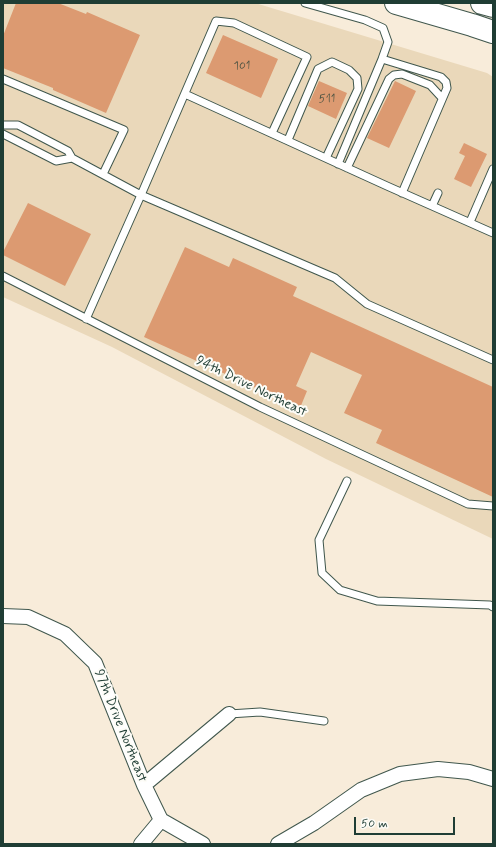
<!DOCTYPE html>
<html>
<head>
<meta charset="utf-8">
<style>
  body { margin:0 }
  #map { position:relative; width:496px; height:847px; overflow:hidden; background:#f8ecda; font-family:Mynerve,sans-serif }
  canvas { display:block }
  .frame { position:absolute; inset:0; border:4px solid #1f3d34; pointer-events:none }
  .scale { position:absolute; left:354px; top:817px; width:101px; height:18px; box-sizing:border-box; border:2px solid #1f3d34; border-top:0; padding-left:5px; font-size:12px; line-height:14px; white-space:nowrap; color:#1f3d34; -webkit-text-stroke:3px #fdfcf7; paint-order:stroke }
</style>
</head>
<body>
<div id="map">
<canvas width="496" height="847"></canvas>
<div class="frame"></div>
<div class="scale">50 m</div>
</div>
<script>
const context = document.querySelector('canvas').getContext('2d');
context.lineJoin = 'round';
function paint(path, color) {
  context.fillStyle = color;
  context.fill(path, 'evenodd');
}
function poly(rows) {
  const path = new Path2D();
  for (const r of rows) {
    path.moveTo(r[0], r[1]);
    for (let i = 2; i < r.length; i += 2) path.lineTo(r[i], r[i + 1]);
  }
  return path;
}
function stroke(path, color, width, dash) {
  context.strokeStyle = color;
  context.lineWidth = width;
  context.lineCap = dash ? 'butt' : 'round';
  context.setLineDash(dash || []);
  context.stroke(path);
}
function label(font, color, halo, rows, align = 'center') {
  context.font = font + ' Mynerve,sans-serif';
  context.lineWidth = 4;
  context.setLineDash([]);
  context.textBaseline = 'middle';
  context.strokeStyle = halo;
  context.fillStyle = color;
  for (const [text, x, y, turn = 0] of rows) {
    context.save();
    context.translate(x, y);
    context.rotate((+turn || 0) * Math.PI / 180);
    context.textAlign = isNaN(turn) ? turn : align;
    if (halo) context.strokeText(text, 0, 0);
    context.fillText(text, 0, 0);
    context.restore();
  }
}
paint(poly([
  [3,3,255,3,487,73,493,77,493,539,326,459,112,347,3,297]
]), '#ead8ba');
paint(poly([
  [16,3,58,3,86,14,87,12,140,35,106,113,53,90,53,88,3,68,3,36],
  [223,35,278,59,261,98,206,73],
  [319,81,347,93,336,119,308,106],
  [395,81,416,91,389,148,367,138],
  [464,143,487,154,471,187,454,179,465,156,459,153],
  [28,203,91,234,65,286,3,255,3,252],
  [185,247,229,267,233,258,297,287,293,296,493,387,493,497,376,443,382,430,344,413,362,375,311,352,296,386,307,391,300,408,144,337]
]), '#dc9a71');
const lane = poly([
  [305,3,365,20,383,28,388,42,382,59,338,164],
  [382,59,441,77,446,82,447,88,402,193],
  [3,79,124,130,103,174],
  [185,94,387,186,493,233],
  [3,125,18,125,68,151,72,158,141,195,335,278,367,304,493,360],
  [3,134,56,161,72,158],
  [288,140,318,69,332,62,349,70,357,78,358,89,326,158],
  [347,168,389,79,394,75,402,74,430,85,442,98],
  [432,206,438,193],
  [470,222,493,169],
  [3,276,260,407,468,504,493,506],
  [86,319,141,195,216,21,234,23,307,57,272,133],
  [347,481,319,540,322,573,340,590,377,601,490,605,493,607],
  [229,714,260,712,324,721]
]);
const street = poly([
  [3,616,28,617,65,634,95,663,144,785,161,820],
  [144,785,229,714],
  [161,820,203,844],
  [141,844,161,820],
  [278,844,314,823,361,790,400,774,438,769,469,772,493,779]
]);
const primary = poly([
  [396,3,472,25,493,32],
  [482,3,493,6]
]);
stroke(lane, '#40574d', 9);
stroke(street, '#40574d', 16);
stroke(primary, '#40574d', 24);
stroke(lane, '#fff', 7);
stroke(street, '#fff', 14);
stroke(primary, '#fff', 22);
label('12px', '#4e5443', null, [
  ["101",242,66],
  ["511",327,99]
]);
label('14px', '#1f3d34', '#fdfcf7', [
  ["94th Drive Northeast",251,387,26],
  ["97th Drive Northeast",120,726,68]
]);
</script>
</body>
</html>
